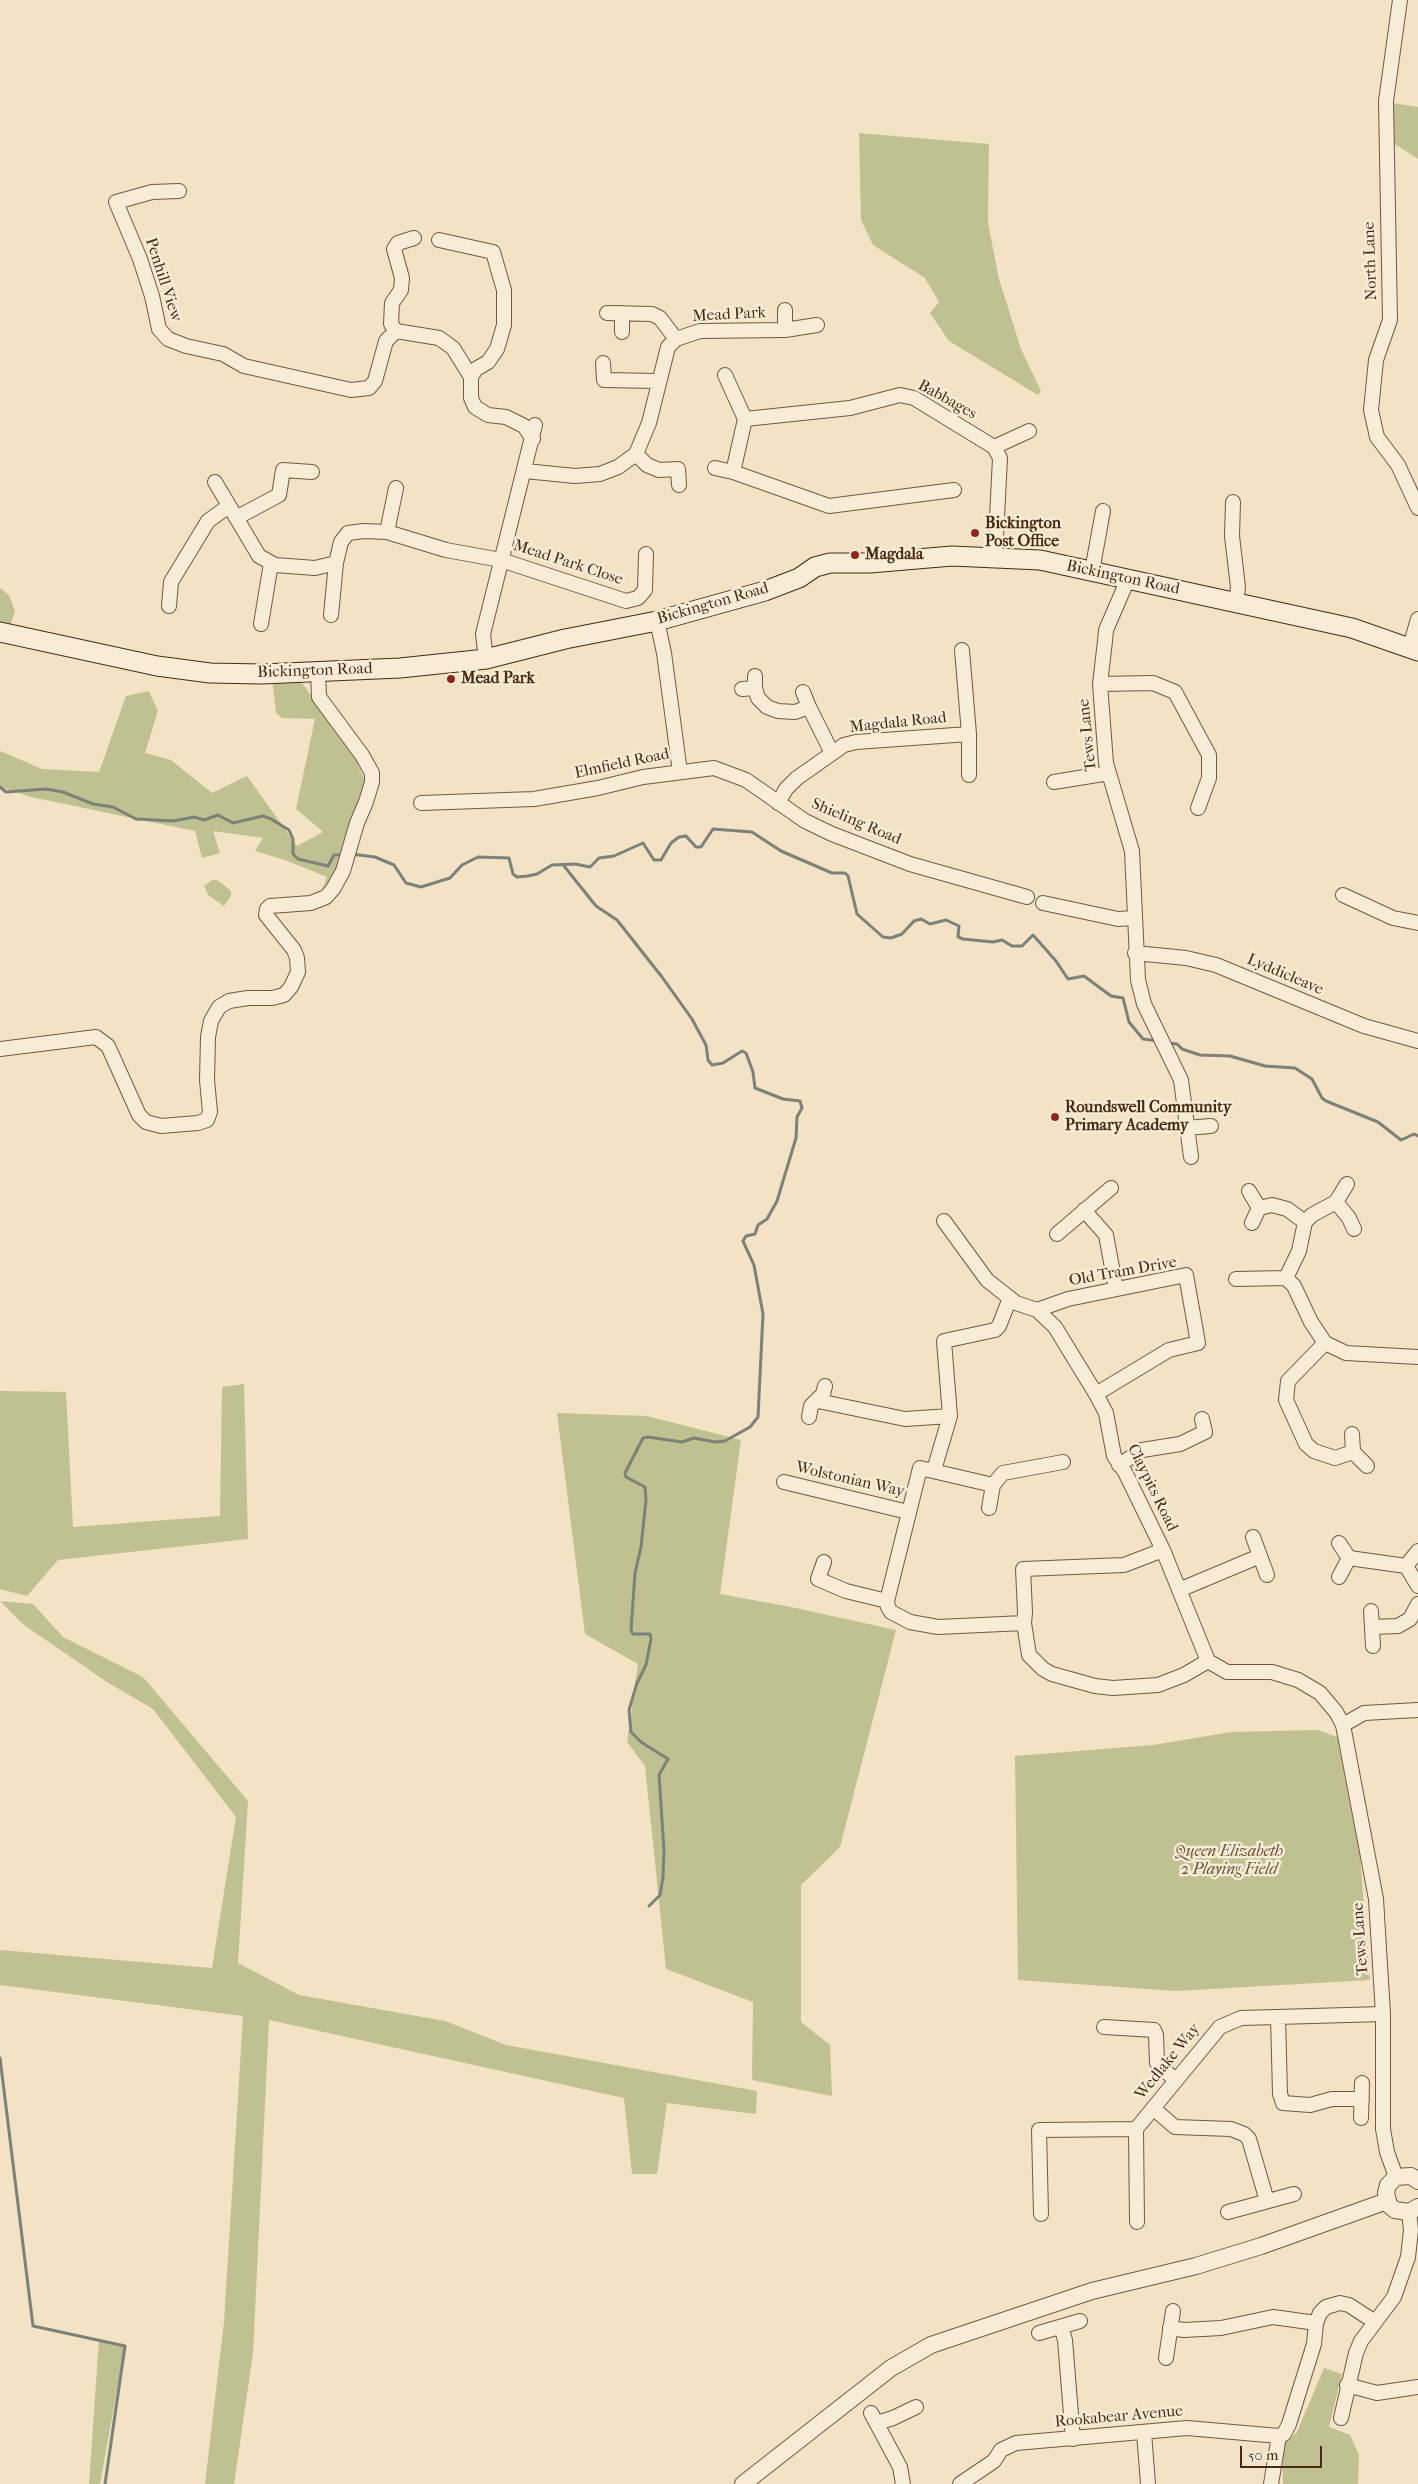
<!DOCTYPE html>
<html>
<head>
<meta charset="utf-8">
<style>
  body { margin:0 }
  #map { position:relative; width:1418px; height:2484px; overflow:hidden; background:#f3e2c3; font-family:"IM FELL French Canon",serif }
  canvas { display:block }
  .scale { position:absolute; left:1240px; top:2446px; width:82px; height:22px; box-sizing:border-box; border:2px solid #492914; border-top:0; padding-left:6px; font-size:15px; line-height:18px; white-space:nowrap; color:#492914; -webkit-text-stroke:4px #f7ecd8; paint-order:stroke }
</style>
</head>
<body>
<div id="map">
<canvas width="1418" height="2484"></canvas>
<div class="scale">50 m</div>
</div>
<script>
const context = document.querySelector('canvas').getContext('2d');
context.lineJoin = 'round';
function paint(path, color) {
  context.fillStyle = color;
  context.fill(path, 'evenodd');
}
function poly(rows) {
  const path = new Path2D();
  for (const r of rows) {
    path.moveTo(r[0], r[1]);
    for (let i = 2; i < r.length; i += 2) path.lineTo(r[i], r[i + 1]);
  }
  return path;
}
function stroke(path, color, width, dash) {
  context.strokeStyle = color;
  context.lineWidth = width;
  context.lineCap = dash ? 'butt' : 'round';
  context.setLineDash(dash || []);
  context.stroke(path);
}
function label(font, color, halo, rows, align = 'center') {
  context.font = font + ' "IM FELL French Canon",serif';
  context.lineWidth = 5;
  context.setLineDash([]);
  context.textBaseline = 'middle';
  context.strokeStyle = halo;
  context.fillStyle = color;
  for (const [text, x, y, turn = 0] of rows) {
    context.save();
    context.translate(x, y);
    context.rotate((+turn || 0) * Math.PI / 180);
    context.textAlign = isNaN(turn) ? turn : align;
    if (halo) context.strokeText(text, 0, 0);
    context.fillText(text, 0, 0);
    context.restore();
  }
}
paint(poly([
  [1393,103,1418,107,1418,159,1390,141],
  [859,133,989,144,988,223,999,279,1021,349,1041,391,1038,395,949,341,930,313,939,302,925,278,873,245,861,220],
  [0,588,9,595,15,611,10,626,0,625],
  [272,677,300,680,355,758,365,781,352,818,337,869,322,890,327,877,285,860,255,851,263,838,213,831,220,853,202,858,195,831,31,797,0,787,0,751,42,769,99,772,126,696,149,691,158,711,145,753,171,760,212,793,247,776,297,846,323,832,296,809,315,719,282,718,276,713],
  [212,880,217,880,231,891,231,896,224,906,208,895,204,886],
  [244,1384,248,1539,58,1560,27,1596,0,1589,0,1391,66,1392,73,1527,220,1516,222,1387],
  [557,1413,647,1416,741,1440,720,1594,791,1607,896,1630,840,1847,801,1885,801,2022,830,2045,832,2096,752,2080,753,2002,666,1969,645,1766,627,1742,638,1664,585,1634],
  [0,1601,33,1604,63,1637,143,1677,248,1801,238,1963,299,1995,445,2021,506,2045,757,2091,756,2114,667,2103,657,2174,632,2174,624,2098,269,2020,253,2353,234,2484,205,2484,224,2322,243,2016,0,1985,0,1950,212,1968,236,1817,153,1709,107,1682,24,1625],
  [1318,1730,1337,1737,1360,1856,1370,1980,1176,1991,1018,1980,1015,1756,1153,1745,1231,1732],
  [99,2340,125,2346,100,2484,89,2484],
  [1324,2368,1342,2374,1329,2427,1350,2435,1359,2455,1358,2484,1283,2484,1282,2447,1297,2432]
]), '#bfc290');
stroke(poly([
  [0,787,6,792,46,789,63,792,93,804,113,807,136,819,173,821,194,817,204,820,218,815,233,823,263,816,271,819,289,830,293,839,293,854,298,859,328,866,334,855,345,855],
  [351,854,375,857,394,865,406,883,421,887,450,878,462,865,478,857,509,858,513,874,517,877,528,876,537,874,552,865,575,864,590,867,599,858,614,856,643,843,654,860,661,860,671,843,679,837,686,836,696,847,701,847,713,829,752,832,781,851,832,873,845,873,848,876,857,914,883,937,891,938,902,934,914,921,921,919,930,924,946,920,959,926,958,937,963,939,993,942,1002,940,1012,946,1022,946,1033,935,1056,961,1068,979,1084,976,1111,996,1123,998,1129,1022,1143,1039,1158,1041],
  [564,866,596,906,617,920,662,977,692,1019,706,1045,708,1060,712,1065,723,1063,742,1051,746,1053,753,1072,755,1088,783,1099,800,1101,802,1108,797,1117,796,1138,777,1201,767,1219,758,1225,755,1234,746,1236,743,1241,754,1265,763,1314,758,1417,750,1427,725,1441,715,1442,694,1438,682,1442,648,1437,643,1438,625,1473,626,1477,645,1487,646,1500,641,1547,635,1573,631,1630,633,1634,650,1634,651,1639,646,1665,637,1683,629,1710,631,1732,641,1742,668,1759,659,1775,664,1850,663,1877,660,1895,649,1906],
  [1167,1043,1177,1044,1182,1049,1200,1055,1230,1056,1265,1066,1295,1068,1312,1079,1322,1098,1326,1101,1378,1122,1401,1140,1414,1134,1418,1136],
  [0,2058,33,2326,125,2346,105,2484]
]), '#7c8179', 3);
const minor = poly([
  [1400,0,1386,101,1390,320,1376,360,1371,410,1377,437,1398,465,1418,508],
  [179,191,152,192,116,202,140,259,152,296,159,329,168,339,186,346,223,354,244,366,351,390,369,388,375,381,386,341,396,331],
  [439,240,493,252,504,290,504,325,497,349,488,362,476,369,471,377],
  [607,313,652,314,660,318,676,339],
  [622,313,622,332],
  [785,330,785,310],
  [396,331,439,338,453,348,471,377,471,398,475,407,488,415,506,417,524,426,533,439],
  [396,331,391,324,392,303,401,290,402,278,394,249,398,243,414,238],
  [603,363,604,380,658,381],
  [725,375,745,419],
  [994,447,1029,431],
  [636,454,649,423,668,347,676,339,700,331,785,330,817,325],
  [715,468,733,472],
  [525,471,575,476,600,474,618,467,636,454,647,465,659,470,678,469,679,485],
  [215,482,259,556,275,565,315,568,336,563,341,542,348,533,364,531,387,532,446,550,501,560,626,601,638,598,645,590,646,554],
  [954,490,829,506,733,472,745,419,850,408,900,395,914,398,994,447,1000,458,995,557],
  [1233,502,1232,536,1238,587,1236,603],
  [236,518,279,495,283,470,312,472],
  [387,532,396,488],
  [1092,571,1103,511],
  [1128,579,1106,630,1105,641,1100,684,1106,763,1132,851,1138,980,1144,1004,1181,1080,1191,1157],
  [169,606,171,582,208,521,229,506],
  [331,615,336,563],
  [657,621,664,653,680,772],
  [261,624,271,563],
  [1410,647,1418,619],
  [486,659,483,634,535,425],
  [755,676,755,688,758,698,767,707,778,711,795,712,809,707,832,753],
  [1100,684,1153,683,1175,692,1209,755,1209,778,1198,808],
  [742,689,755,688],
  [803,692,809,707],
  [969,734,969,775],
  [1054,782,1109,773],
  [421,803,534,799,598,788,643,777,714,768,746,780,805,821,832,834,910,864,1027,897],
  [778,803,786,789,797,778,844,745,856,742,969,734,962,650],
  [1343,895,1393,918,1418,923],
  [1043,903,1118,919,1134,918],
  [1135,953,1186,958,1216,965,1364,1026,1418,1041],
  [0,1049,96,1037,108,1046,139,1115,146,1122,161,1126,198,1123,207,1120,210,1112,207,1080,208,1037,211,1021,219,1007,229,1001,248,998,272,998,284,995,291,987,298,972,297,958,294,950,266,915,267,909,270,906,311,903,326,897,333,889,343,871,357,823,366,802,372,782,372,773,362,755,319,697,318,672],
  [1186,1128,1211,1126],
  [1249,1191,1259,1208,1272,1205,1287,1209,1305,1222],
  [1336,1202,1349,1218,1354,1229],
  [1084,1210,1106,1235,1116,1289],
  [944,1221,987,1280,1016,1303,1037,1310,1055,1327,1096,1394,1106,1413,1114,1456,1125,1472,1163,1550,1208,1661,1227,1672,1272,1672,1298,1680,1320,1693,1336,1712,1343,1725,1376,1899,1383,2014,1383,2129,1387,2152,1396,2177],
  [1252,1223,1259,1208],
  [1057,1234,1111,1188],
  [1286,1278,1299,1251,1305,1222,1312,1215,1336,1202,1347,1184],
  [1236,1279,1286,1278,1294,1286,1311,1322,1325,1343,1346,1353,1418,1357],
  [1037,1310,1068,1299,1186,1275,1198,1343,1169,1350,1096,1394],
  [1325,1343,1288,1381,1286,1400,1306,1444,1314,1451,1335,1458,1353,1452,1352,1434],
  [818,1401,905,1419,950,1416],
  [809,1417,811,1406,823,1394,825,1386],
  [1353,1452,1367,1466],
  [1119,1465,1142,1450,1180,1444,1205,1432,1202,1419],
  [934,1470,950,1416,944,1341,995,1330,999,1326,1010,1298],
  [784,1482,908,1512],
  [993,1485,920,1468,887,1601,888,1607,891,1612,910,1622,938,1627,1024,1623],
  [989,1508,993,1485,1003,1473,1063,1462],
  [1253,1537,1267,1575],
  [1339,1543,1349,1558,1406,1566],
  [1163,1550,1124,1565,1023,1569,1025,1612,1024,1623,1029,1655,1043,1669,1052,1674,1095,1686,1113,1688,1158,1685,1184,1675,1208,1661],
  [1418,1551,1406,1566,1418,1586],
  [824,1562,818,1579,846,1591,887,1601],
  [1339,1577,1349,1558],
  [1179,1590,1260,1556],
  [1371,1611,1373,1646],
  [1372,1627,1398,1626,1410,1619,1418,1604],
  [1343,1725,1364,1713,1418,1710],
  [1278,2017,1280,2094,1283,2103,1310,2105,1332,2099,1362,2099],
  [1104,2027,1154,2030,1156,2035,1157,2063,1175,2080],
  [1154,2109,1175,2127,1231,2129,1244,2134,1249,2139,1267,2201],
  [1361,2118,1362,2083],
  [1228,2212,1294,2194],
  [1041,2214,1039,2130,1136,2129],
  [1137,2222,1136,2129,1220,2027,1241,2018,1383,2014],
  [1061,2327,1065,2340,1073,2439],
  [1170,2328,1184,2330,1221,2328,1273,2317,1316,2323],
  [1039,2333,1080,2321],
  [1166,2358,1173,2311],
  [1347,2385,1377,2393,1418,2387],
  [871,2413,900,2467,903,2484],
  [1341,2418,1356,2353,1361,2341,1394,2297,1408,2257,1411,2230,1409,2212],
  [877,2423,893,2418,916,2407],
  [1144,2432,1148,2484],
  [960,2484,994,2461,1001,2450,1016,2443,1187,2428,1279,2436,1284,2434,1289,2424,1314,2344,1316,2323,1320,2313,1326,2307,1340,2303,1349,2305,1375,2322],
  [1271,2484,1279,2436]
]);
const tertiary = poly([
  [1418,2181,1411,2176,1396,2177,1388,2185,1386,2193,1389,2205,1395,2210,1409,2212,1418,2207],
  [743,2484,891,2368,931,2345,1092,2291,1196,2266,1261,2246,1387,2201]
]);
const secondary = poly([
  [0,632,157,666,210,673,262,674,400,668,486,659,565,639,657,621,765,591,799,578,815,567,830,563,870,563,952,556,1040,560,1352,628,1418,651]
]);
stroke(minor, '#745740', 16);
stroke(tertiary, '#745740', 18);
stroke(secondary, '#492914', 21);
stroke(minor, '#f7ecd8', 14);
stroke(tertiary, '#f7ecd8', 16);
stroke(secondary, '#f7ecd8', 19);
for (const [x, y, r, color] of [
  [975,533,5,"#8f2418"],
  [855,555,5,"#8f2418"],
  [451,679,5,"#8f2418"],
  [1055,1117,5,"#8f2418"]
]) {
  const dot = new Path2D();
  dot.arc(x, y, r, 0, 2 * Math.PI);
  context.fillStyle = color;
  context.fill(dot);
  stroke(dot, '#f7ecd8', 2);
}
label('16px', '#492914', '#f7ecd8', [
  ["North Lane",1371,261,-92],
  ["Penhill View",163,280,72],
  ["Mead Park",729,315,-3],
  ["Babbages",947,400,29],
  ["Mead Park Close",568,563,18],
  ["Bickington Road",1123,578,12],
  ["Bickington Road",713,604,-16],
  ["Bickington Road",315,671,-2],
  ["Magdala Road",898,723,-6],
  ["Tews Lane",1088,735,-96],
  ["Elmfield Road",622,764,-12],
  ["Shieling Road",856,822,23],
  ["Lyddicleave",1285,975,23],
  ["Old Tram Drive",1123,1272,-10],
  ["Wolstonian Way",850,1480,13],
  ["Claypits Road",1152,1488,64],
  ["Tews Lane",1361,1939,-94],
  ["Wedlake Way",1168,2062,-51],
  ["Rookabear Avenue",1119,2417,-5]
]);
label('bold 16px', '#492914', '#f7ecd8', [
  ["Bickington",985,524],
  ["Post Office",985,542],
  ["Magdala",865,555],
  ["Mead Park",461,679],
  ["Roundswell Community",1065,1108],
  ["Primary Academy",1065,1126]
], 'left');
label('italic 16px', '#664f33', '#f7ecd8', [
  ["Queen Elizabeth",1229,1852],
  ["2 Playing Field",1229,1870]
]);
</script>
</body>
</html>
